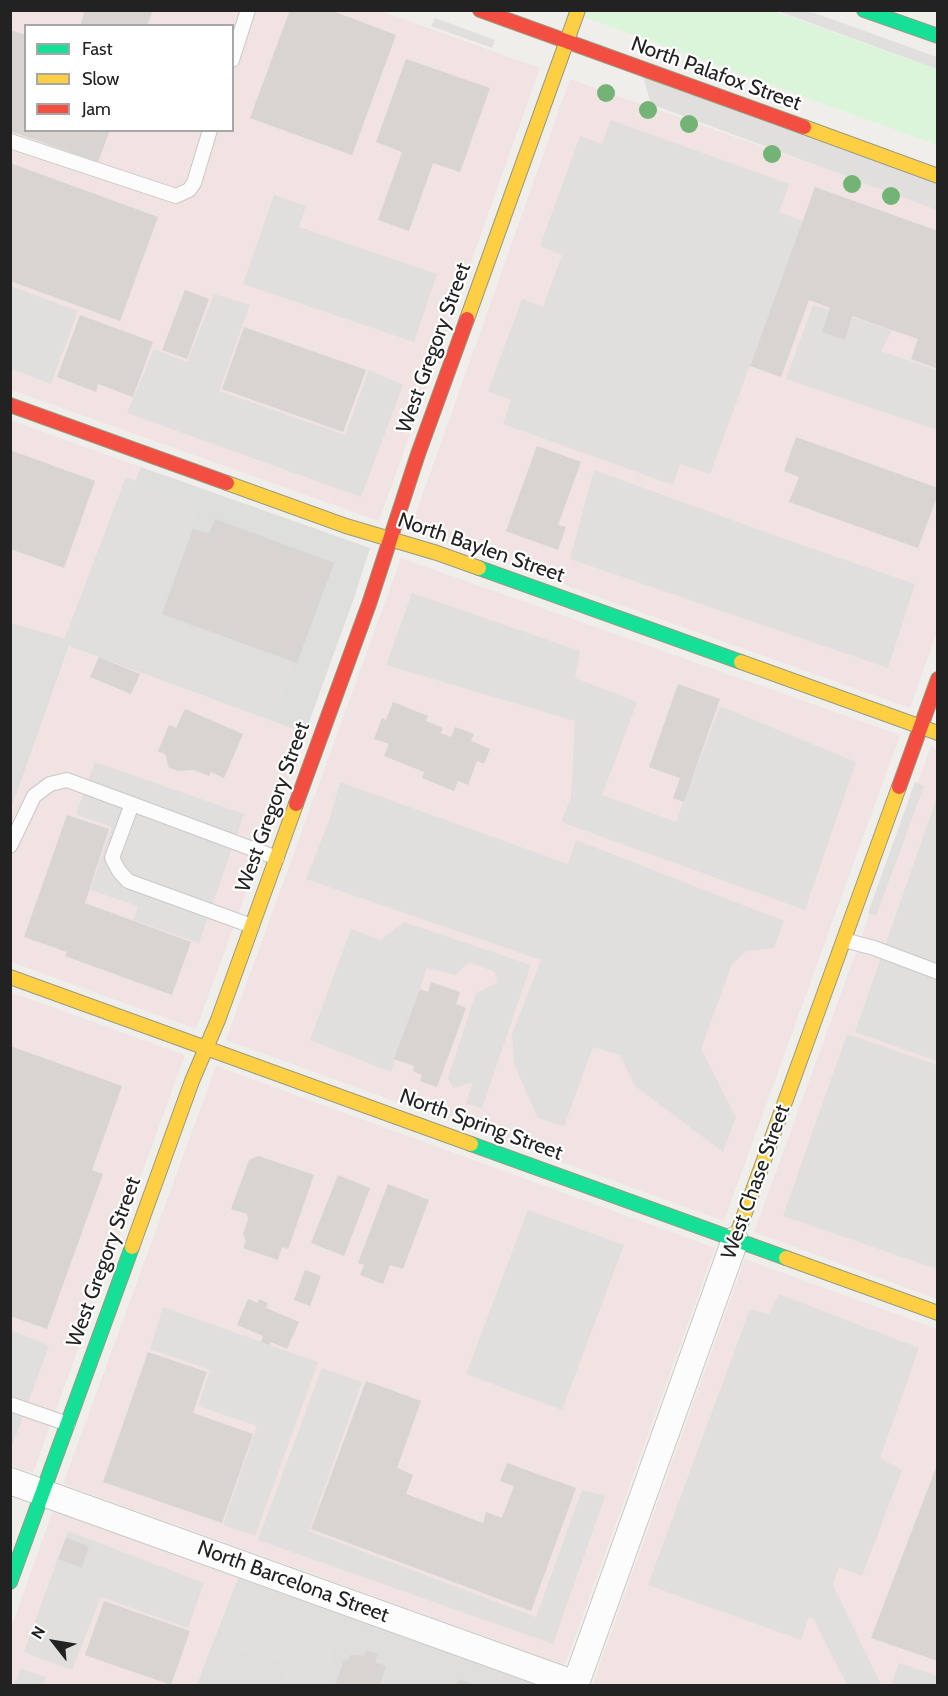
<!DOCTYPE html>
<html>
<head>
<meta charset="utf-8">
<style>
  body { margin:0 }
  #map { position:relative; width:948px; height:1696px; overflow:hidden; background:#f0eeeb; font-family:Cabin,sans-serif }
  canvas { display:block }
  .frame { position:absolute; inset:0; border:12px solid #222; pointer-events:none }
  .legend { position:absolute; left:24px; top:24px; width:210px; height:108px; box-sizing:border-box; background:#fff; border:2px solid #a7a7a7; margin:0; padding:8px 10px; list-style:none; font-size:18px; color:#222 }
  .legend li { display:flex; align-items:center; gap:12px; height:30px }
  .legend b { width:30px; border:2px solid #a7a7a7 }
  .north { position:absolute; left:24px; top:1612px; width:60px; height:60px; -webkit-text-stroke:4px #fff; paint-order:stroke; rotate:301deg; font-size:16px; font-weight:700; line-height:24px; text-align:center; color:#222 }
  .north::after { content:''; display:block; margin:auto; width:21px; height:27px; background:#222; clip-path:polygon(50% 0,100% 100%,50% 72%,0 100%) }
</style>
</head>
<body>
<div id="map">
<canvas width="948" height="1696"></canvas>
<div class="frame"></div>
<ul class="legend">
<li><b style="height:8px;background:#16e098"></b>Fast</li>
<li><b style="height:8px;background:#ffcf43"></b>Slow</li>
<li><b style="height:8px;background:#f24e42"></b>Jam</li>
</ul>
<div class="north">N</div>
</div>
<script>
const context = document.querySelector('canvas').getContext('2d');
context.lineJoin = 'round';
function paint(path, color) {
  context.fillStyle = color;
  context.fill(path, 'evenodd');
}
function poly(rows) {
  const path = new Path2D();
  for (const r of rows) {
    path.moveTo(r[0], r[1]);
    for (let i = 2; i < r.length; i += 2) path.lineTo(r[i], r[i + 1]);
  }
  return path;
}
function stroke(path, color, width, dash) {
  context.strokeStyle = color;
  context.lineWidth = width;
  context.lineCap = dash ? 'butt' : 'round';
  context.setLineDash(dash || []);
  context.stroke(path);
}
function label(font, color, halo, rows, align = 'center') {
  context.font = font + ' Cabin,sans-serif';
  context.lineWidth = 4.5;
  context.setLineDash([]);
  context.textBaseline = 'middle';
  context.strokeStyle = halo;
  context.fillStyle = color;
  for (const [text, x, y, turn = 0] of rows) {
    context.save();
    context.translate(x, y);
    context.rotate((+turn || 0) * Math.PI / 180);
    context.textAlign = isNaN(turn) ? turn : align;
    if (halo) context.strokeText(text, 0, 0);
    context.fillText(text, 0, 0);
    context.restore();
  }
}
paint(poly([
  [11,623,71,640,11,810],
  [238,1578,537,1685,196,1686]
]), '#dfdedc');
paint(poly([
  [10,11,381,11,540,68,379,521,11,390],
  [26,26,232,26,232,130,26,130],
  [570,79,937,208,937,632,910,708,410,530],
  [10,420,141,467,71,640,11,623],
  [401,558,900,735,724,1221,226,1040],
  [69,646,305,733,196,1029,11,962,11,810],
  [931,746,937,749,937,1299,754,1232],
  [10,992,185,1055,33,1473,10,1465],
  [216,1066,715,1248,565,1665,63,1484],
  [745,1259,937,1329,937,1685,592,1686],
  [53,1511,238,1578,196,1685,11,1685,10,1630]
]), '#f1e3e1');
paint(poly([
  [141,467,370,548,354,598,305,733,69,646]
]), '#dededc');
paint(poly([
  [568,11,773,11,937,69,937,145]
]), '#daf5da');
paint(poly([
  [778,11,809,11,937,57,937,69],
  [435,18,495,40,492,48,431,26],
  [643,77,937,184,937,210,651,104],
  [611,120,789,184,779,212,803,221,710,474,680,464,673,485,503,424,511,400,488,391,522,299,543,307,562,255,540,246,580,136,602,144],
  [274,195,306,206,299,227,437,274,414,342,243,284],
  [11,286,78,311,51,384,11,369],
  [214,294,250,305,219,391,345,435,369,370,403,385,361,497,127,413,154,349,187,362],
  [813,305,892,330,881,351,937,370,937,430,786,379],
  [594,470,793,542,915,584,888,668,570,559],
  [126,477,200,506,158,615,295,665,275,720,64,640],
  [412,593,580,651,575,678,637,702,602,795,676,822,720,706,856,762,805,910,561,822,571,797,575,721,386,665],
  [95,762,244,814,199,943,133,920,138,906,90,890,112,827,76,814],
  [340,782,568,864,576,840,784,921,774,948,746,951,732,964,701,1049,736,1117,723,1152,635,1086,620,1055,593,1047,564,1126,538,1118,514,1064,512,1034,541,960,306,879,330,818],
  [915,782,924,786,876,916,868,913],
  [937,797,937,1061,855,1032],
  [404,922,531,965,482,1108,466,1104,473,1082,453,1088,448,1078,476,993,497,983,495,972,469,962,455,975,427,968,391,1072,310,1040,351,929,381,940],
  [847,1034,937,1065,937,1269,783,1216],
  [528,1210,624,1245,562,1410,466,1374],
  [779,1294,919,1348,880,1458,902,1470,862,1576,839,1567,833,1585,881,1685,847,1685,813,1618,808,1619,801,1640,648,1585,750,1309,769,1314],
  [163,1307,318,1362,255,1536,223,1525,257,1426,198,1406,210,1370,150,1349],
  [11,1330,49,1346,12,1446,11,1445],
  [322,1368,362,1382,309,1531,536,1617,582,1490,605,1496,553,1644,258,1540],
  [68,1531,204,1583,188,1628,101,1597,72,1670,24,1652],
  [233,1596,337,1634,326,1685,279,1685,287,1663,216,1645],
  [899,1663,937,1676,937,1685,891,1685],
  [21,1669,46,1677,43,1685,13,1685]
]), '#e0dfde');
paint(poly([
  [85,10,153,10,147,26,80,26],
  [290,10,330,10,396,35,352,155,250,118],
  [10,30,26,35,26,130,110,130,98,162,10,131],
  [406,59,490,88,460,172,433,163,409,231,378,220,402,152,376,142],
  [10,163,158,217,120,321,10,281],
  [815,187,938,231,938,369,911,359,918,339,852,316,845,340,822,332,830,308,809,300,781,377,750,366],
  [185,290,209,299,187,359,162,350],
  [80,315,153,342,133,397,98,384,96,392,57,377],
  [244,327,366,370,343,432,222,389],
  [796,437,938,488,938,494,918,548,789,502,799,477,784,471],
  [537,446,581,462,558,525,566,527,558,550,506,531],
  [10,450,95,481,64,568,10,549],
  [215,519,334,563,297,663,162,614,193,529,209,534],
  [99,657,140,674,131,694,90,677],
  [678,684,720,699,684,802,673,798,680,778,649,767],
  [393,702,428,716,426,721,443,728,440,733,451,737,455,727,474,734,471,741,490,749,484,764,477,761,468,785,458,781,454,791,422,778,424,772,384,756,389,744,374,739,382,718,386,720],
  [185,709,243,734,224,778,211,772,209,776,194,770,178,771,168,767,166,755,158,751,169,725,176,728],
  [67,815,109,829,85,903,191,942,172,995,65,956,67,952,24,937],
  [431,982,460,992,456,1004,466,1008,437,1087,420,1081,422,1075,413,1071,414,1066,394,1059,420,989,428,992],
  [10,1046,122,1086,92,1170,103,1174,47,1329,10,1316],
  [259,1156,314,1175,288,1249,282,1247,278,1260,243,1248,246,1241,243,1234,248,1220,247,1214,231,1209,249,1160],
  [338,1175,370,1188,344,1256,311,1243],
  [388,1184,429,1200,403,1269,390,1265,383,1284,360,1275,364,1265,358,1263],
  [305,1270,321,1276,310,1306,294,1300],
  [248,1299,258,1303,259,1299,268,1303,266,1308,299,1322,287,1349,271,1342,270,1345,261,1342,263,1336,237,1325],
  [148,1352,207,1372,193,1413,253,1434,222,1523,103,1482],
  [366,1381,421,1401,397,1468,413,1475,406,1494,483,1523,486,1512,502,1518,514,1486,500,1481,507,1463,576,1488,531,1611,311,1529],
  [937,1465,938,1465,938,1661,871,1638],
  [66,1538,89,1546,82,1568,58,1559],
  [104,1601,190,1631,171,1685,85,1655],
  [366,1650,378,1654,375,1662,386,1666,379,1686,335,1686,344,1660,348,1661,350,1655,364,1656],
  [458,1679,475,1685,475,1686,456,1686]
]), '#d7d4d2');
const lane = poly([
  [232,60,248,10],
  [10,141,176,196,189,190,194,183,210,130],
  [10,846,34,796,50,784,67,780,132,804],
  [252,926,128,881,119,871,112,858,132,804,277,858],
  [844,940,874,948,938,972],
  [10,1404,68,1424]
]);
const street = poly([
  [10,1481,575,1684],
  [575,1686,735,1240]
]);
const fast = poly([
  [864,10,938,36],
  [479,568,741,662],
  [471,1144,786,1258],
  [10,1582,132,1247]
]);
const slow = poly([
  [804,127,938,176],
  [467,319,578,10],
  [227,483,346,526,437,553,479,568],
  [741,662,938,733],
  [10,977,471,1144],
  [735,1240,899,787],
  [132,1247,192,1081,218,1020,296,804],
  [786,1258,938,1313]
]);
const jam = poly([
  [480,10,804,127],
  [10,405,227,483],
  [899,787,938,679],
  [296,804,369,604,418,454,467,319]
]);
stroke(lane, '#c9c8c7', 16);
stroke(street, '#c9c8c7', 28);
stroke(fast, '#999a82', 16);
stroke(slow, '#999a82', 16);
stroke(jam, '#999a82', 16);
stroke(lane, '#fdfcfc', 14);
stroke(street, '#fdfcfc', 26);
stroke(fast, '#16e098', 14);
stroke(slow, '#ffcf43', 14);
stroke(jam, '#f24e42', 14);
context.fillStyle = '#73b476';
for (const [x, y] of [
  [606,93],
  [648,110],
  [689,124],
  [772,154],
  [852,184],
  [891,196]
]) {
  context.beginPath();
  context.arc(x, y, 9, 0, 2 * Math.PI);
  context.fill();
}
label('21px', '#222', '#fff', [
  ["North Palafox Street",716,74,20],
  ["West Gregory Street",434,348,-70],
  ["North Baylen Street",481,548,19],
  ["West Gregory Street",273,807,-70],
  ["North Spring Street",481,1125,20],
  ["West Chase Street",756,1182,-70],
  ["West Gregory Street",104,1262,-70],
  ["North Barcelona Street",293,1582,20]
]);
</script>
</body>
</html>
